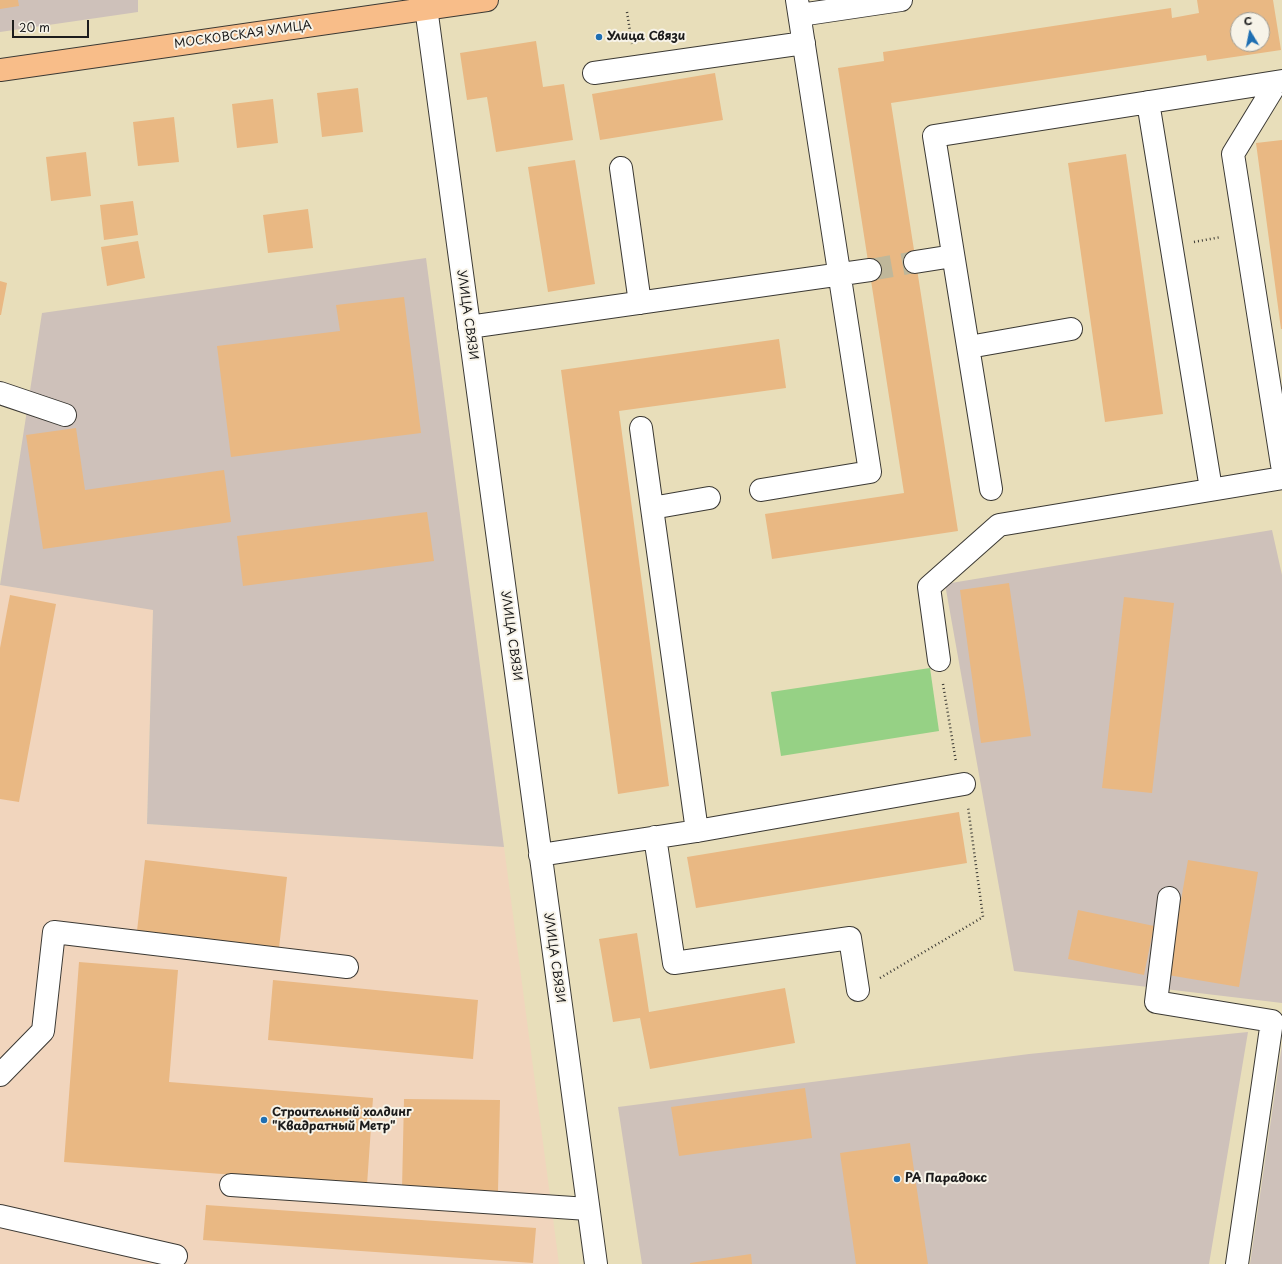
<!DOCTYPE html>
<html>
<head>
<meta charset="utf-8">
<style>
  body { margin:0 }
  #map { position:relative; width:1282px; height:1264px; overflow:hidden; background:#e8deba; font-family:"Playpen Sans",sans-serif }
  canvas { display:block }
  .north { position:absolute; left:1230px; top:12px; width:40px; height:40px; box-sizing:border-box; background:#f7f3e8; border:1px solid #9f9d96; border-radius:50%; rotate:350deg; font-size:11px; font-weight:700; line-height:16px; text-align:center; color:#1c1c1c }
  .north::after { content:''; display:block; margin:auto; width:14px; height:18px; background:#1f6fb2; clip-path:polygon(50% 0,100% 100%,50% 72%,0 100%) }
  .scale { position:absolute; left:12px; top:20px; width:77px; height:18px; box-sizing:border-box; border:2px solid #1c1c1c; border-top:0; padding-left:5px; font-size:12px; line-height:14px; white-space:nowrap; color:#1c1c1c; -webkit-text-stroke:3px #f7f3e8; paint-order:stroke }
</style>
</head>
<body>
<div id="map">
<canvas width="1282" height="1264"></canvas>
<div class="north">С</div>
<div class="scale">20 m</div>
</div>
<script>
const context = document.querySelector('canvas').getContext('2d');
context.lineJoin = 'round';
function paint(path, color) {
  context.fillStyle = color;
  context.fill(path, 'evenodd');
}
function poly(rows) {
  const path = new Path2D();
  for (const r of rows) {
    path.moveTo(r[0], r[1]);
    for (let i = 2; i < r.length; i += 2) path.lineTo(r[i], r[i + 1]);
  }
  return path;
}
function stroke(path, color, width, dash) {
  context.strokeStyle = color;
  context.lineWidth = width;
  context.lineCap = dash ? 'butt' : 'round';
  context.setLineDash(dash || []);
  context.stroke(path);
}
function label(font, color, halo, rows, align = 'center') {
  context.font = font + ' "Playpen Sans",sans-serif';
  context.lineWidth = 4;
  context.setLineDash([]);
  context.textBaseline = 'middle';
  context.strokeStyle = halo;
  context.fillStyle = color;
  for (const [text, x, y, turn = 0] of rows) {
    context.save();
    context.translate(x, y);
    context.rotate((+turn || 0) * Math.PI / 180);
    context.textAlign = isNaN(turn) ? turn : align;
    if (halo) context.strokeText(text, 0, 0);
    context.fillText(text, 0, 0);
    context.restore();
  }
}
paint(poly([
  [0,585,153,609,147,824,504,847,559,1264,0,1264]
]), '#f1d5bd');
paint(poly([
  [0,0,138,0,138,12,0,32],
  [426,258,504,847,147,824,153,610,0,585,42,313],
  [1272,530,1282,575,1282,1003,1014,971,945,584],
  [1248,1032,1209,1264,642,1264,618,1107,1029,1054],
  [1282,1044,1282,1264,1250,1264]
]), '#cec1ba');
paint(poly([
  [930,668,939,731,781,756,771,692]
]), '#96d185');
paint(poly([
  [0,0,18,0,19,6,0,9],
  [1197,0,1273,0,1281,50,1207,61,1206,55,891,103,958,531,772,559,765,514,904,493,838,68,884,61,883,52,1171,8,1172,18,1199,13],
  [1238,20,1262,20,1262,44,1238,44],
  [536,41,543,87,564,84,573,140,496,152,487,97,467,100,460,53],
  [715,73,723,120,600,140,592,94],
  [358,88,363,132,322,137,317,93],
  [273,99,278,143,237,148,232,104],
  [174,117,179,162,138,166,133,122],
  [1282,140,1282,329,1281,329,1256,143],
  [86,152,91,196,51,201,46,157],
  [1126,154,1163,414,1105,422,1068,163],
  [575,160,595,284,548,292,528,167],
  [133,201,138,235,104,240,100,205],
  [308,209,313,248,268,253,263,215],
  [138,241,145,278,107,286,101,247],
  [0,281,7,283,1,315,0,315],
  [404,297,421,433,231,457,217,346,340,331,336,305],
  [779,339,786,388,619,411,669,786,618,794,561,370],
  [76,428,85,490,224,470,231,522,43,549,26,435],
  [427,512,434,561,243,586,237,536],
  [1009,583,1031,736,981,743,960,590],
  [10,595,56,604,19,802,0,799,0,648],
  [1124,597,1174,603,1152,793,1102,788],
  [959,812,967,863,696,908,687,857],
  [145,860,287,877,279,948,137,931],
  [1188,860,1258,872,1239,987,1168,975],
  [1078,910,1154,926,1144,975,1068,959],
  [637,933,649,1012,785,988,795,1043,650,1069,640,1018,613,1022,599,939],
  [79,962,178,970,169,1082,373,1098,367,1185,64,1162],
  [273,980,478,1000,473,1059,268,1040],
  [805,1088,812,1138,679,1156,671,1107],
  [404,1099,500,1100,498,1191,402,1189],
  [910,1143,928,1264,856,1264,840,1153],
  [206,1205,536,1228,533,1263,203,1240],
  [751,1254,752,1264,690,1264,690,1263]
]), '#e9b883');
stroke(poly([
  [870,270,915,262]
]), '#bfb79a', 22, [22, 11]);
const minor = poly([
  [425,0,596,1264],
  [800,15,901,0],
  [594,73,804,43],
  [1277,82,1233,154,1282,465],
  [1148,102,1211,489],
  [621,168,640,303],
  [915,262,953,256],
  [469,327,870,270],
  [969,347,1071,329],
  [0,393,65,415],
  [641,428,652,508],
  [991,489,934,136,1282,81],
  [761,490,870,472,797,0],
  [939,660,929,587,999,525,1282,478],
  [697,831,652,508,709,498],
  [655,837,674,963,850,938,858,990],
  [540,855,697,831,964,784],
  [1169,898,1156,1002,1272,1021,1237,1264],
  [0,1075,43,1031,54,932,347,967],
  [231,1185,588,1209],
  [0,1216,176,1256]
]);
const major = poly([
  [0,70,487,0]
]);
stroke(minor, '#3b3934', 24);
stroke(major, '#3b3934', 24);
stroke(poly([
  [627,12,632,44],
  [1194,242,1221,237],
  [943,684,956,762],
  [880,978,983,917,968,807]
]), '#3b3934', 2.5, [1, 3]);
stroke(minor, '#fff', 22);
stroke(major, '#f8bd89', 22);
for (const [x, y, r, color] of [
  [599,37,4,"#1f6fb2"],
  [264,1120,4,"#1f6fb2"],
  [897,1179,4,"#1f6fb2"]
]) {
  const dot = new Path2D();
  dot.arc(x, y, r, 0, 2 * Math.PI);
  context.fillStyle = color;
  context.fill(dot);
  stroke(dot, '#f7f3e8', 1.5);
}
label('12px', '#1c1c1c', '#f7f3e8', [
  ["МОСКОВСКАЯ УЛИЦА",243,35,-8],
  ["УЛИЦА СВЯЗИ",467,315,82],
  ["УЛИЦА СВЯЗИ",511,636,82],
  ["УЛИЦА СВЯЗИ",554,958,82]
]);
label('bold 12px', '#1c1c1c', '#f7f3e8', [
  ["Улица Связи",607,37],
  ["Строительный холдинг",272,1113],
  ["\"Квадратный Метр\"",272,1127],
  ["РА Парадокс",905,1179]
], 'left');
</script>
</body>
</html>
